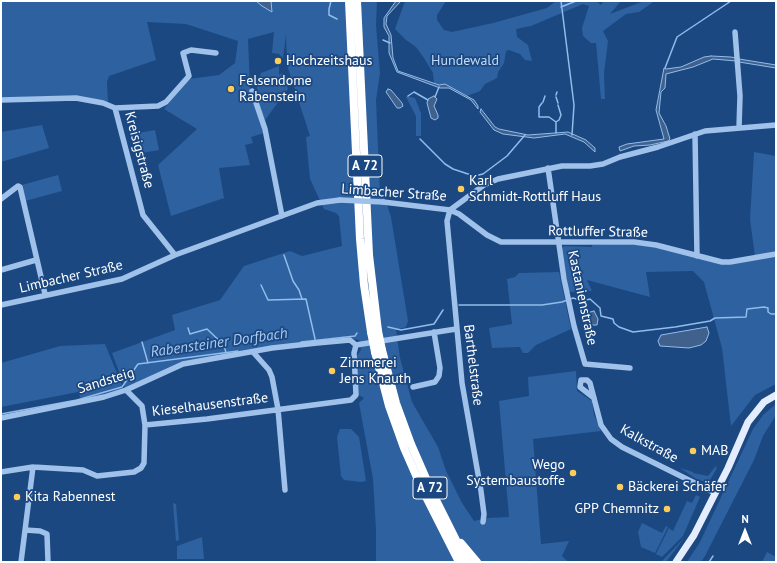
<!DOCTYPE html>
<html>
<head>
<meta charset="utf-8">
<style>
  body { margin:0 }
  #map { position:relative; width:777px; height:563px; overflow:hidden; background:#1b4881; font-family:"PT Sans",sans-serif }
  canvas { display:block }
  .frame { position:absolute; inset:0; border:2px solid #fff; pointer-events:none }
  .north { position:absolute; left:725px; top:511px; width:40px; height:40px; -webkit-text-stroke:3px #1b4881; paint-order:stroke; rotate:0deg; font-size:11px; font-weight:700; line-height:16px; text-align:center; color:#fff }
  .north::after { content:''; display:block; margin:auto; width:14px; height:18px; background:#fff; clip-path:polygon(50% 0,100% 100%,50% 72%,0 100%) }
</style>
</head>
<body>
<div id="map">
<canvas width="777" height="563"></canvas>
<div class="frame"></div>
<div class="north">N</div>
</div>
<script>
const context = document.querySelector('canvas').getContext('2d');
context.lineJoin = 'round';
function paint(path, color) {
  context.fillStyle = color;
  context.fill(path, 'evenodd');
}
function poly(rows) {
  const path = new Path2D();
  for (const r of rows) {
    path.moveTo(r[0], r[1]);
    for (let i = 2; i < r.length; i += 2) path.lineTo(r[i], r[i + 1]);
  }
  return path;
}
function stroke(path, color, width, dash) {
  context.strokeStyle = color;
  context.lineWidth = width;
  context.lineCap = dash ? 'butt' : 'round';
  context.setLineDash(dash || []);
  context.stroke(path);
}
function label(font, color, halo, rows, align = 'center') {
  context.font = font + ' "PT Sans",sans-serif';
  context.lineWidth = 3.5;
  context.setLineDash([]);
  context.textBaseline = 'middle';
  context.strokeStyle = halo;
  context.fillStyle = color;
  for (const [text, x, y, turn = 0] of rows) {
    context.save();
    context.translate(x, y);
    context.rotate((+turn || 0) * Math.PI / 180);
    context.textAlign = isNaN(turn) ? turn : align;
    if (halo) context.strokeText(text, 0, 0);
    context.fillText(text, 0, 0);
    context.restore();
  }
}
paint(poly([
  [1,1,377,1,376,25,380,73,376,100,380,194,384,196,391,217,408,321,406,327,396,330,400,358,412,402,438,447,446,471,462,503,474,521,488,518,509,517,499,401,529,396,528,377,576,371,577,391,592,401,594,415,601,431,533,439,541,544,569,541,562,556,568,562,531,562,529,560,529,562,376,562,376,530,373,479,359,403,364,398,359,395,358,392,356,357,361,350,359,340,350,338,315,340,181,364,125,388,112,353,175,330,172,315,220,300,244,266,290,251,302,256,342,246,339,216,336,213,324,209,310,179,306,137,310,136,287,65,286,35,283,58,279,54,272,53,274,32,248,39,250,88,264,133,251,137,253,143,245,145,250,165,219,168,224,198,171,216,158,165,197,129,164,109,189,79,219,75,235,63,238,41,186,24,147,22,156,60,109,76,107,82,108,102,1,99],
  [405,1,446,1,437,15,437,20,444,30,452,32,493,23,547,8,556,1,596,1,601,5,604,1,621,1,610,14,644,1,652,1,652,3,639,12,626,14,603,31,608,41,604,73,605,99,601,99,596,43,591,43,583,36,582,28,589,6,583,4,531,26,516,29,517,37,528,45,532,61,525,60,520,54,509,50,506,51,504,63,498,72,497,78,485,84,480,91,467,96,445,84,439,85,434,83,433,73,424,58,416,47,406,40,395,29],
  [279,66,279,75,283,73,288,89,265,120,257,99,257,85,261,73],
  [407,96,415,98,421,113,421,136,416,136,416,116,406,97],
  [42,125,49,148,1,162,1,132],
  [155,130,159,150,142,153,138,133],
  [754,152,776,156,776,251,755,257,750,219],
  [58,175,62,191,25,201,22,185],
  [621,244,655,246,721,263,776,256,776,384,755,395,731,426,722,348,704,282,693,271,646,272,650,297,587,280,592,291,569,292,562,249,564,246,592,247,592,245],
  [559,272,571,329,536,345,528,353,523,353,520,347,492,348,489,328,512,324,507,279,515,277,519,273],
  [105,344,123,388,104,394,81,399,78,392,1,407,1,363,60,346],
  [776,404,776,415,763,436,754,460,705,556,701,562,687,562,700,542,753,429,763,415],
  [340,429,351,429,359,437,366,481,361,482,344,480,341,476,337,437],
  [714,465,717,468,710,480,707,482,698,480,680,468,693,472,693,473,708,476,715,467],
  [696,495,700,497,683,536,662,557,656,554,669,528,673,531,687,501,692,503],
  [173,503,176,504,179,540,176,541],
  [642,523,662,533,666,526,668,527,655,553,641,547,638,532],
  [202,537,204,559,177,559,177,546],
  [685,537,666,562,661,562],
  [767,552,776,557,776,562,762,562]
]), '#2e61a0');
const water = poly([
  [256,1,271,1,272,12,262,6,256,1],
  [396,1,401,1,387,16,386,24,391,35,393,58,398,71,439,85,445,84,474,100,478,106,478,109,471,100,449,88,440,88,397,72,389,53,389,36,384,27,384,18,396,1],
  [711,56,731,57,736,58,736,61,713,59,693,67,666,74,665,88,661,92,659,113,666,126,670,139,668,141,650,145,634,146,620,151,619,147,627,144,664,139,656,110,664,68,666,69,681,67,704,57,711,56],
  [739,59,776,65,776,68,739,62,739,59],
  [388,89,391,90,402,103,403,106,400,108,397,108,386,92,388,89],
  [434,96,437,99,434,106,438,115,438,118,435,120,431,118,427,103,428,99,434,96],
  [481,109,495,127,499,129,528,135,568,132,586,140,595,148,595,152,584,142,565,134,534,138,503,134,494,130,480,112,481,109],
  [594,311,598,319,597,325,587,325,582,318,583,314,594,311],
  [707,327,709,333,706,341,701,345,689,348,660,346,658,341,661,335,707,327]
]);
paint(water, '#40618b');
stroke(water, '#92bcec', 1);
stroke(poly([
  [331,1,329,9,329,15,337,19],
  [561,1,574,105,572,135],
  [561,7,576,1],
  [383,40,390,43],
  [665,68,677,37,731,1],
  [556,95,557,92],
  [408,96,414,92,428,100],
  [435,97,439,87],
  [556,97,558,103],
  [543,102,545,96],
  [542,103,539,107,539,117,549,117,556,122],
  [556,133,556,122,559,120,561,115,558,105],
  [420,139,445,164,453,169,474,176,483,174,507,156,525,135],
  [284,255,293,281,299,290,302,299],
  [261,285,268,300,306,299,315,339],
  [459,305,542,305,562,302,573,298,583,301,590,299,600,308,601,316,613,319,614,323,619,327,633,332,675,327,710,321,715,318,746,317,747,309,764,307,768,308,768,312,771,314,776,314],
  [388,327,401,330,434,324,443,310],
  [188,328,190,334,207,329,224,345,226,353],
  [142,342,148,363],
  [301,342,355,336,357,333],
  [1,414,77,400,122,387,138,364,238,351],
  [709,562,713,556]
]), '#92bcec', 1.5);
stroke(poly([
  [735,32,740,96,739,128],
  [252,91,265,129,282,216],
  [1,100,76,98,103,103,115,108,158,106,166,102,189,76,183,53,191,50,216,53],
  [115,108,143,215,175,255],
  [695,134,697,256],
  [548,168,564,279,574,326,585,364,630,368],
  [1,199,18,186,20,187,45,294],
  [383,202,450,210,484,185,498,179,562,166,590,166,603,164,620,157,658,147,705,131,776,125],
  [450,210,459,214,487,235,501,242,634,242,656,245,722,262,730,262,776,254],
  [450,210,447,221,462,383,481,491,484,514,483,522],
  [1,270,36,260],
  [1,305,122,279,175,255,317,203,340,200],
  [253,352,269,370,272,377,278,409,285,490],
  [413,387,435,382,439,376,440,368,434,332],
  [126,390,142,406,145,425],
  [594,398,580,387,581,380,587,380,590,383,601,425,611,439,622,447,715,493],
  [1,418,104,397,126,390,183,364,272,348,317,343,350,340,356,345],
  [1,472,33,467,83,470,97,476,134,472,141,468,144,463,145,425,207,419,351,400,356,395,354,353,356,345,456,329],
  [25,530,40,531,47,534,48,562],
  [21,562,33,467]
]), '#9fc1ea', 5.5);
stroke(poly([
  [676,562,694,535,728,468,748,422,764,402,776,395]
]), '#e3edfe', 7);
stroke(poly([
  [349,1,360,239,364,285,371,332],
  [357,1,369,255,378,331],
  [382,350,396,403,411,444,432,492,467,562],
  [375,352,389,406,404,448,422,489,459,562],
  [461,543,477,562]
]), '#fff', 8);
stroke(poly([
  [340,200,383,202]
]), '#9fc1ea', 5.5);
stroke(poly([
  [378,331,382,350],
  [371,332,375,352]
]), '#fff', 8);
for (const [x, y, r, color] of [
  [278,61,4,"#fccd5b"],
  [231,89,4,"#fccd5b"],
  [461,189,4,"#fccd5b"],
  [332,371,4,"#fccd5b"],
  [693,451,4,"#fccd5b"],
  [573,473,4,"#fccd5b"],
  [620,487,4,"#fccd5b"],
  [17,497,4,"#fccd5b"],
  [667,509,4,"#fccd5b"]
]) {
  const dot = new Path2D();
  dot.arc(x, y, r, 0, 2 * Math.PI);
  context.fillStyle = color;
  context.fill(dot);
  stroke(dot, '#1b4881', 1.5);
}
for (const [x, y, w] of [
  [365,166,34],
  [430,488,34]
]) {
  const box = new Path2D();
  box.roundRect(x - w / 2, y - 11, w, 22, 3);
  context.fillStyle = '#1b4881';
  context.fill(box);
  stroke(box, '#fff', 1);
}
label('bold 13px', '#fff', null, [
  ["A 72",365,166],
  ["A 72",430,488]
]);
label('14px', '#fff', '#1b4881', [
  ["Hochzeitshaus",286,61],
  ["Felsendome",239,81],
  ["Rabenstein",239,97],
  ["Karl",469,181],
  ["Schmidt-Rottluff Haus",469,197],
  ["Zimmerei",340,363],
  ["Jens Knauth",340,379],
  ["MAB",701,451],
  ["Wego",565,465,"right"],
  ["Systembaustoffe",565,481,"right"],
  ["Bäckerei Schäfer",628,487],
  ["Kita Rabennest",25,497],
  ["GPP Chemnitz",659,509,"right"]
], 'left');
label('14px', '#c3dbf8', '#1b4881', [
  ["Hundewald",465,61]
]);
label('14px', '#fff', '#1b4881', [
  ["Kreisigstraße",139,150,75],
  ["Limbacher Straße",394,193,4],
  ["Rottluffer Straße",598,232,1],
  ["Limbacher Straße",71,277,-13],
  ["Kastanienstraße",582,298,78],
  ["Barthelstraße",473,365,83],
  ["Sandsteig",106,381,-17],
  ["Kieselhausenstraße",210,405,-7],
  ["Kalkstraße",649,444,29]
]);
label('italic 15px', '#aacbf2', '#1b4881', [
  ["Rabensteiner Dorfbach",219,343,-8]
]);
</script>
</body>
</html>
